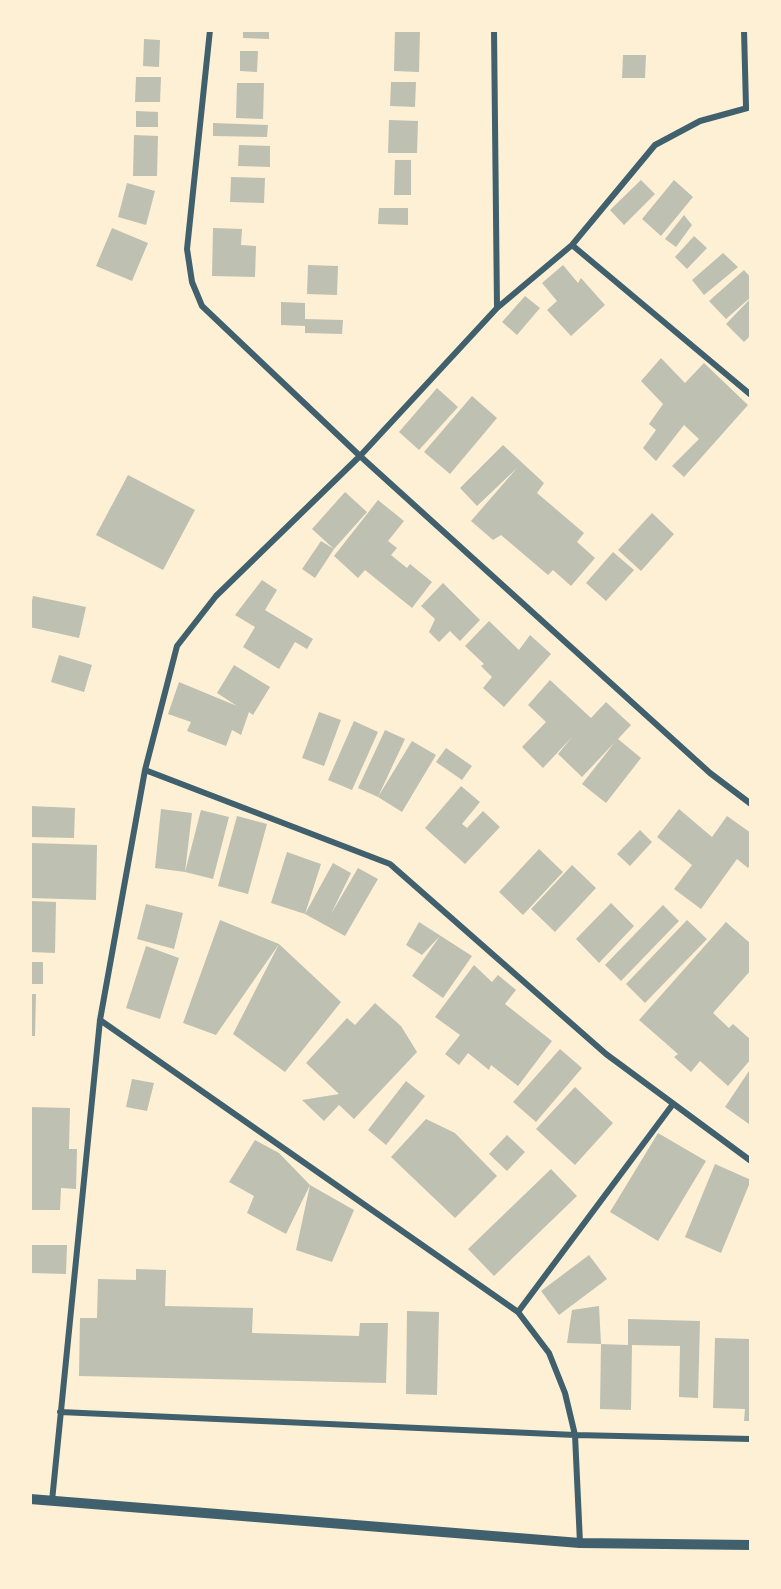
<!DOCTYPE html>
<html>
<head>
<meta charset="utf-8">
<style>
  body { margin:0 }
  #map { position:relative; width:781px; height:1589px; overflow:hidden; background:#fdf0d5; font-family:"Source Sans 3",sans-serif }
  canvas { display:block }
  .frame { position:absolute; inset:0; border:32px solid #fdf0d5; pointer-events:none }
</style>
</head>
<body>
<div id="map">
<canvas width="781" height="1589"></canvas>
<div class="frame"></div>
</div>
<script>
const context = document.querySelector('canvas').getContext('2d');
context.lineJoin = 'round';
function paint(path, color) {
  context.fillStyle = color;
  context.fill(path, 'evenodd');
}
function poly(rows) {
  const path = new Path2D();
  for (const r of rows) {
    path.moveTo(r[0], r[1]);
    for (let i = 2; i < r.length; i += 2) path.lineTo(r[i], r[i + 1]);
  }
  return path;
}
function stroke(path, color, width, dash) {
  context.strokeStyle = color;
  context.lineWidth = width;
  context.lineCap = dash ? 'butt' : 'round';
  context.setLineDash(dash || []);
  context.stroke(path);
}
paint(poly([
  [243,30,269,30,269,39,243,38],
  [395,30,420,30,419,72,394,71],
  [144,39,160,40,159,67,143,66],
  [240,51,258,51,257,72,240,71],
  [623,55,646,55,645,78,622,78],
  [136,77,161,77,160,102,135,102],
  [391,82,416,82,415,107,390,106],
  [237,83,264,83,263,119,236,118],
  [136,111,158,112,158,127,136,127],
  [389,120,418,121,417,153,388,153],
  [213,123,268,125,267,137,213,136],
  [134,135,158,136,157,176,133,176],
  [239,145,270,146,270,167,238,166],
  [395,160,411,160,411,195,394,195],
  [231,177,265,178,264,203,230,202],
  [641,180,655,194,624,225,610,210],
  [674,180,693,197,661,236,642,219],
  [127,183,155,191,146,225,118,217],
  [379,208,408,208,408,225,378,224],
  [684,215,692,225,676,247,665,239],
  [112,228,148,243,132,281,96,266],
  [213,228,242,229,241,245,256,246,255,277,212,276],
  [694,236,707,248,687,269,675,257],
  [723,253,738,267,704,295,692,280],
  [308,265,338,266,337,295,307,294],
  [563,265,578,283,581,278,605,305,571,336,547,310,557,301,542,283],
  [744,270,751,278,751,297,726,319,709,301],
  [525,296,540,308,517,335,502,322],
  [751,298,751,335,744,342,726,324],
  [281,302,305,303,305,319,343,320,342,334,305,333,305,326,281,325],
  [661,358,685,383,704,363,748,405,684,477,672,466,699,439,684,425,656,461,643,448,656,430,649,424,663,404,641,381],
  [437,388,458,407,419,450,399,432],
  [472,396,497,418,450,474,424,452],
  [503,445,544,483,537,493,584,533,577,542,595,558,571,586,553,570,548,575,501,535,493,540,471,521,517,468,477,506,460,488],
  [128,475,195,510,163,570,96,535],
  [345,492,367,512,334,549,312,529],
  [378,500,404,521,388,541,397,548,391,555,407,568,410,564,432,582,412,608,365,570,358,578,334,556],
  [652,513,674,534,641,571,618,550],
  [321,541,334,549,315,578,302,569],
  [613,552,634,570,606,601,586,583],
  [262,580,277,590,265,610,313,639,307,649,295,642,279,669,243,647,255,627,235,615],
  [443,583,480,620,460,641,450,631,439,642,429,632,435,619,421,606],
  [33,596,86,607,79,638,30,627,30,610],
  [489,621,519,650,530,635,551,654,504,707,483,688,492,677,481,666,484,664,465,646],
  [59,655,92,665,84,692,51,682],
  [234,665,270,687,253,715,249,712,241,735,232,730,226,746,187,731,191,722,168,714,179,682,237,706,217,693],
  [550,680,591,718,606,702,631,725,618,739,641,758,606,803,582,784,615,742,582,777,558,754,572,737,543,768,522,747,546,722,528,705],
  [319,712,341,720,324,766,302,758],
  [354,721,378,732,352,790,328,780],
  [385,730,405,739,378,797,358,788],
  [412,741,436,755,402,812,378,797],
  [446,748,472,766,462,780,436,762],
  [461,786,480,802,462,824,467,828,483,811,500,827,465,864,425,828],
  [30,806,75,808,74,838,30,837],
  [161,809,192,813,185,872,201,810,229,817,213,879,185,872,155,868],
  [679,809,712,837,727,816,751,833,751,863,748,868,737,859,701,909,674,889,692,865,657,837],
  [237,816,267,824,248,894,218,886],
  [640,830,652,842,630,866,617,854],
  [30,843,97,845,96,900,30,898],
  [539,849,563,872,523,915,499,892],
  [287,852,321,864,305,914,333,863,351,873,331,914,358,868,378,879,345,936,305,914,271,903],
  [572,865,596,888,555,932,531,909],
  [30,901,56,902,55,953,30,952],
  [611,903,634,926,599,963,576,939],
  [146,904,183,913,174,949,137,939],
  [663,905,679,921,621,981,605,965],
  [220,920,279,944,341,1002,285,1072,233,1034,279,944,216,1035,183,1023],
  [687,920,707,939,645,1003,626,984],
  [419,922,472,956,443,998,412,976,440,936,422,955,406,945],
  [726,922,751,944,751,970,713,1013,729,1028,733,1024,751,1040,751,1059,728,1086,700,1061,691,1072,674,1057,678,1054,639,1020],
  [146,946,179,958,160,1019,126,1008],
  [30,962,43,962,43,984,30,984],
  [474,965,492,982,498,975,516,990,505,1004,552,1041,518,1086,491,1065,489,1070,468,1053,459,1065,445,1054,460,1035,435,1017],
  [30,994,36,994,35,1036,30,1036],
  [375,1003,401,1026,417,1052,354,1119,339,1105,324,1121,302,1100,339,1094,306,1063,347,1018,355,1025],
  [560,1049,582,1068,536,1122,513,1102],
  [751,1068,751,1122,749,1124,725,1107],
  [132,1079,154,1083,147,1111,126,1107],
  [406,1081,425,1096,386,1145,368,1130],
  [575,1087,613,1123,575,1165,536,1129],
  [30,1107,70,1108,69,1149,77,1149,76,1189,61,1188,60,1210,30,1210],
  [426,1119,455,1133,497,1176,455,1218,391,1157],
  [658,1133,706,1161,658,1241,610,1212],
  [507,1135,525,1152,507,1171,489,1154],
  [255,1140,279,1153,310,1185,354,1210,332,1262,296,1250,310,1185,286,1234,247,1213,254,1196,229,1182],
  [715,1164,751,1180,721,1253,685,1237],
  [551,1169,577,1196,494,1276,468,1249],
  [30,1245,67,1245,66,1274,30,1273],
  [589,1255,607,1279,559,1315,541,1291],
  [136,1269,166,1270,165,1306,253,1308,252,1333,359,1336,360,1323,388,1323,386,1383,79,1376,80,1318,97,1318,98,1279,136,1280],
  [599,1306,601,1344,628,1345,628,1319,700,1321,698,1398,679,1397,680,1346,632,1345,631,1410,600,1409,601,1344,567,1343,572,1310],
  [407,1311,439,1312,437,1395,406,1394],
  [715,1338,751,1339,751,1421,744,1421,745,1409,713,1408]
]), '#bec0b2');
stroke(poly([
  [210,30,187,249,192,282,202,306,360,456,710,773,751,804],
  [744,30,746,107],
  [572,245,751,395],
  [497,308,572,245,655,145,700,121,751,107],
  [145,770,390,864,606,1054,751,1161],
  [100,1020,518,1312,549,1353,565,1393,575,1435,580,1543],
  [518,1312,673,1104],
  [60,1412,575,1435,751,1439],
  [52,1501,100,1020,145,770,177,646,216,596,360,456,497,308,494,30]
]), '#3f606c', 6);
stroke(poly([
  [30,1499,580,1543,751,1545]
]), '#3f606c', 10);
</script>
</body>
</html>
